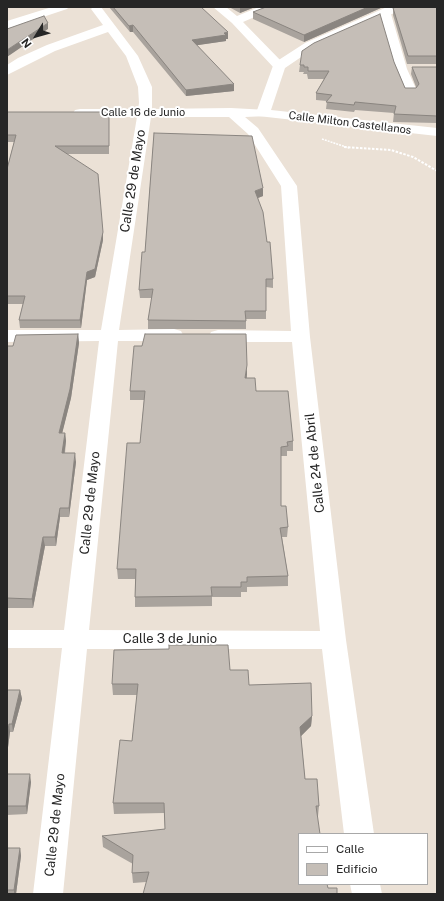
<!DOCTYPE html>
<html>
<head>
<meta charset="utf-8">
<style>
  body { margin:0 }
  #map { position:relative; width:444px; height:901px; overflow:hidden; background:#ebe1d6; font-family:"Public Sans",sans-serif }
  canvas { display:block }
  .frame { position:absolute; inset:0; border:8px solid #262626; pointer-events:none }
  .legend { position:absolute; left:298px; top:833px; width:130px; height:52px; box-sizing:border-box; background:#fff; border:1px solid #a8a8a8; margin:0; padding:5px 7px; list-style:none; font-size:12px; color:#262626 }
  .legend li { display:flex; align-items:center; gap:8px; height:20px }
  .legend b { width:20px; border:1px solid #a8a8a8 }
  .north { position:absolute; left:16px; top:16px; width:40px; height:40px; -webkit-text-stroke:3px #fff; paint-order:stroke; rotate:233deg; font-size:11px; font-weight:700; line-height:16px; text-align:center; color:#262626 }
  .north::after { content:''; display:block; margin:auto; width:14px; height:18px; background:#262626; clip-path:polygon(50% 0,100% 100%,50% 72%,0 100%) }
</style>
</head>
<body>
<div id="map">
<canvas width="444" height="901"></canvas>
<div class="frame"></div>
<ul class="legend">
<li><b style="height:5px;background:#fff"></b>Calle</li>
<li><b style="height:11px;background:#c5beb7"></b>Edificio</li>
</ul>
<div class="north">N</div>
</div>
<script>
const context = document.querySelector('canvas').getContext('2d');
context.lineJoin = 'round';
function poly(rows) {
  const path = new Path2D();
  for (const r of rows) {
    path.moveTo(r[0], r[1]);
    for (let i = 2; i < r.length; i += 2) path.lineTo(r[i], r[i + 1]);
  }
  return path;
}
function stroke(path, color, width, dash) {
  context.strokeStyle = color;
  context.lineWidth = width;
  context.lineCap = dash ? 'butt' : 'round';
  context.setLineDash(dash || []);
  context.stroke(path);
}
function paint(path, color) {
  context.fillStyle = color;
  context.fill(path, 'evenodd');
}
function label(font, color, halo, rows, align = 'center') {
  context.font = font + ' "Public Sans",sans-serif';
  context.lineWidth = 4;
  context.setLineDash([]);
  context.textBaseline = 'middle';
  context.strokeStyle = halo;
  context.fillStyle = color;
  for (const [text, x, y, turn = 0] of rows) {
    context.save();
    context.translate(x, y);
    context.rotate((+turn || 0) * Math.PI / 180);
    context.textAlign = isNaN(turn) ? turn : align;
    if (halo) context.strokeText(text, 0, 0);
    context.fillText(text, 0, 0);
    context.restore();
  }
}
stroke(poly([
  [322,139,349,148]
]), '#fff', 1.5, [2, 1]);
stroke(poly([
  [344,147,391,150,413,157,437,171]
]), '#fff', 2, [2.5, 1.5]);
paint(poly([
  [52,7,69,7,67,9,7,29,7,21,52,7],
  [93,7,101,7,138,56,152,87,152,109,231,108,268,110,270,113,268,116,245,117,258,128,297,186,310,337,346,640,374,834,344,834,322,649,87,649,63,894,33,894,62,648,7,648,7,630,64,630,99,341,7,342,7,330,101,330,137,117,80,117,75,116,73,113,75,110,80,109,138,109,139,103,138,87,126,56,108,32,55,51,7,75,7,65,18,58,47,45,103,25,91,9,93,7],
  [151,117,229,117,248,134,281,186,291,331,218,330,211,332,209,336,211,340,218,342,292,342,320,631,89,630,118,341,174,341,181,339,183,335,181,331,174,329,119,330,151,117],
  [213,7,226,7,237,16,259,7,275,7,273,9,243,22,283,63,285,66,283,69,275,69,232,23,213,7],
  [385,11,391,14,407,69,417,91,415,94,405,94,395,69,379,14,385,11],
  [350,884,380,884,382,894,352,894,350,884]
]), '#fff');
paint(poly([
  [387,7,403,7,401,10,313,49,285,68,271,110,437,128,437,136,258,116,256,113,274,63,305,43,387,7]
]), '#fff');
paint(poly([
  [109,7,201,7,228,39,226,39,226,41,197,45,234,91,186,96,133,32,130,32],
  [229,7,255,7,240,13],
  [383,7,304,42,253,19,253,12],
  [437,7,437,64,407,64,393,15,393,8],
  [394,62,405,88,416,88,416,87,411,74,412,67,437,67,437,123,393,122,394,113,355,110,354,112,326,109,327,101,316,100,316,93,324,79,308,79,307,74,303,74,304,72,299,72,300,65],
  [7,112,109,120,109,154,67,154,103,240,95,277,87,280,81,328,20,328,19,320,23,304,7,304,7,169,14,142,7,142],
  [154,133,263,196,258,198,267,242,273,279,273,288,266,287,266,319,246,319,246,329,148,329,148,320,152,298,140,298,139,290,145,252],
  [78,334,79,343,71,398,62,433,65,433,66,441,65,453,76,462,69,517,60,517,56,546,45,546,33,608,7,608,7,346,13,346],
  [247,374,247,378,293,441,293,451,287,451,287,456,281,456,281,506,288,527,287,537,282,537,288,576,288,586,247,587,247,592,241,592,241,597,212,597,212,606,135,607,135,579,118,579,117,569,140,443,144,400,130,400,130,391],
  [230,670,249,685,312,716,311,726,301,736,305,779,319,806,318,816,146,882,133,883,132,873,133,864,103,847,102,836,165,829,164,813,114,814,113,803,132,741,137,695,113,695,112,684],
  [7,690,20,690,22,699,13,732,10,732,7,755],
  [7,774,31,782,27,814,7,815],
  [7,848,20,848,21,856,16,894,7,894]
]), '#a9a39d');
paint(poly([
  [240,7,255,7,240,13],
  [368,7,383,7,304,42,304,35],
  [48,23,48,29,7,57,7,50],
  [133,25,133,32,130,32,129,26],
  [228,32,228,39,226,39,226,41,192,46,192,40],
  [234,84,234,91,186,96,186,90],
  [263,188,263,196,255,199,255,191],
  [103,232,103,240,95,277,87,280,81,328,80,320,87,272],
  [78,334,79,343,71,398,60,442,59,433],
  [247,365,247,374,245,387,245,378],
  [65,433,66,441,63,462,62,453],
  [75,453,76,462,69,517,69,508],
  [60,508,60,517,56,546,55,537],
  [43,537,45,546,33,608,32,599],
  [20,690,22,699,13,732,12,724],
  [312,716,311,726,300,737,300,727],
  [9,724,10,732,7,755,7,736],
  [30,774,31,782,27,814,26,806],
  [20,848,21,856,16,894,14,894,14,890]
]), '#8a8580');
const building = poly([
  [113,7,201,7,228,32,224,33,226,35,192,40,234,84,186,90,133,25,129,26,113,7],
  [266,7,368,7,304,35,253,12,266,7],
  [397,7,437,7,437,56,408,56,393,8,397,7],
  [380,14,394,62,405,88,416,88,419,84,412,67,437,67,437,116,394,114,396,106,355,102,354,105,326,102,332,95,316,93,329,71,308,71,308,67,304,67,304,65,300,65,302,51,314,43,380,14],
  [44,16,48,23,7,50,7,29,44,16],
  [7,112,109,112,109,146,55,146,98,174,103,232,95,269,87,272,80,320,19,320,25,296,7,296,7,169,16,135,7,135,7,112],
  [154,133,252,136,263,188,255,191,263,212,267,242,270,242,273,279,266,279,266,311,245,311,246,321,148,320,153,289,139,290,142,252,145,252,154,133],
  [78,334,70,389,59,433,65,433,62,453,75,453,69,508,60,508,55,537,43,537,32,599,7,598,7,346,13,346,16,335,78,334],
  [145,334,246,334,247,365,245,378,255,378,256,391,288,391,293,441,287,442,288,446,281,447,281,506,286,506,288,527,280,528,288,576,247,577,247,582,241,582,241,587,211,587,212,596,135,597,136,569,117,569,127,443,140,443,145,391,130,391,134,346,142,346,145,334],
  [169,645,228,645,230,670,248,670,249,685,311,683,312,716,300,727,305,779,317,779,319,806,316,806,320,834,299,834,299,884,327,884,328,888,337,888,337,894,143,894,149,872,132,873,133,855,102,836,165,829,164,803,113,803,120,740,132,741,138,684,112,684,114,650,169,649,169,645],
  [7,690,20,690,12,724,9,724,7,736,7,690],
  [7,774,30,774,26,806,7,806,7,774],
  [7,848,20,848,14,890,7,890,7,848]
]);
paint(building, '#c5beb7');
stroke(building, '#8a8580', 1);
label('11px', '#262626', '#fff', [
  ["Calle 16 de Junio",143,113],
  ["Calle Milton Castellanos",350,123,7]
]);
label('13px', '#262626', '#fff', [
  ["Calle 29 de Mayo",133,181,-81],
  ["Calle 24 de Abril",315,463,-96],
  ["Calle 29 de Mayo",90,503,-84],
  ["Calle 3 de Junio",170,639],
  ["Calle 29 de Mayo",55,825,-84]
]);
</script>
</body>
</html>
